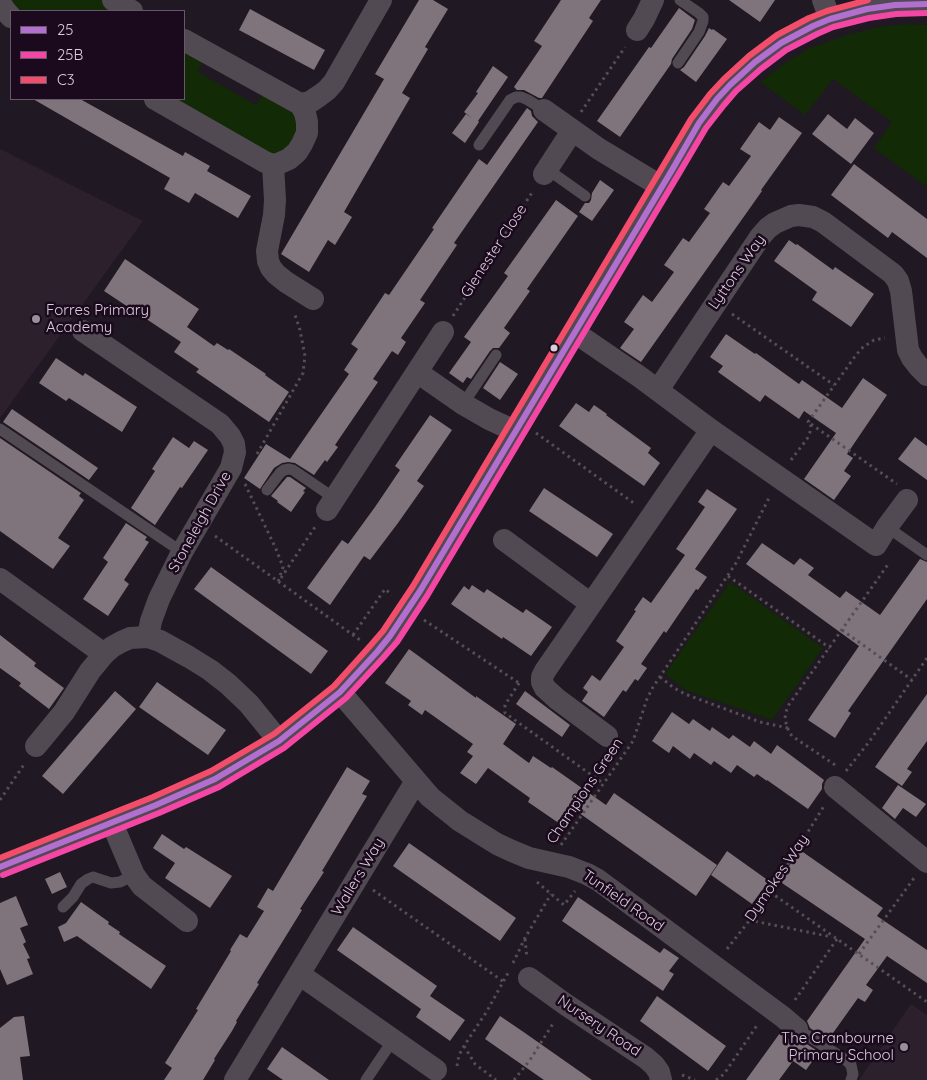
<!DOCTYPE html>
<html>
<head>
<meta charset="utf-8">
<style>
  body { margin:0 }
  #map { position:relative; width:927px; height:1080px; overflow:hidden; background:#201822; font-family:Quicksand,sans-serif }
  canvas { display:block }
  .legend { position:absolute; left:10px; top:10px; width:175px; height:90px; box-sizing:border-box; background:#1b0a1d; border:1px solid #675869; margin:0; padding:6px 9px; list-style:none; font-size:15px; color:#dacedb }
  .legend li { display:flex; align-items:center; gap:10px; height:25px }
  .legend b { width:25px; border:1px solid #675869 }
</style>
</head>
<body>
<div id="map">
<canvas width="927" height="1080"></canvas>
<ul class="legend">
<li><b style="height:6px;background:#b36fd0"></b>25</li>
<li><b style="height:6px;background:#f346a5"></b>25B</li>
<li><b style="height:6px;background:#f44d6c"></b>C3</li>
</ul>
</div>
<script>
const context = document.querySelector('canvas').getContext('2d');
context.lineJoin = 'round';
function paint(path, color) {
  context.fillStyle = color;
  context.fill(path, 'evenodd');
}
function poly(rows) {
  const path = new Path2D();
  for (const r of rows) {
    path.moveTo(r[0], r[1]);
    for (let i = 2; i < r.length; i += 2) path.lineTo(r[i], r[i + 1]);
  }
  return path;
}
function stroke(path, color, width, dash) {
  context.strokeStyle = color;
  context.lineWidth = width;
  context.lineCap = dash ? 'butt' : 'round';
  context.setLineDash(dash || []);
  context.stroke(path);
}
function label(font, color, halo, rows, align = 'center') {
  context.font = font + ' Quicksand,sans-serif';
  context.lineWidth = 5;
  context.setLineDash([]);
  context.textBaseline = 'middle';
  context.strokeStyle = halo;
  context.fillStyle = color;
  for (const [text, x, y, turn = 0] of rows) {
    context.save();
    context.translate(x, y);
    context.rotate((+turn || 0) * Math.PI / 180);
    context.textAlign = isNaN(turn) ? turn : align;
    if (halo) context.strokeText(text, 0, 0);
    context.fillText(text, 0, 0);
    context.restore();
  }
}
paint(poly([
  [0,149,143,221,0,418],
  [911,1004,927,1015,927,1080,859,1080]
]), '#2c202d');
paint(poly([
  [9,0,104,0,123,11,21,11],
  [909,24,927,25,927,187,874,148,892,122,833,79,805,115,760,82,788,61,810,48,850,34,879,27],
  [184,47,204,58,198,72,256,105,264,92,288,106,295,118,297,125,296,134,292,144,277,154,266,155,176,99,184,99],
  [730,582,823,648,772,720,691,692,684,689,665,674]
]), '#122a05');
paint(poly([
  [419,0,433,0,448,9,425,47,428,49,402,93,410,98,344,212,352,217,335,245,328,240,309,272,281,254,384,79,375,74],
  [561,0,601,0,589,18,593,21,542,98,539,98,524,90,517,90,514,87,542,46,534,41],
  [729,0,775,0,760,22],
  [679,8,695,20,692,29,672,59,671,64,620,137,597,121,649,47,651,48],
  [250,9,325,50,314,70,239,30],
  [709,28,712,30,713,29,727,39,696,82,680,70,684,67,705,36],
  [493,66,508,77,478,121,479,122,465,143,452,133,466,114,472,118,464,112,478,93,476,92],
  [33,99,80,99,183,156,185,152,210,166,207,171,251,196,238,218,195,193,189,203,164,189,170,178],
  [527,108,531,111,532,116,538,122,454,243,457,245,420,300,425,303,401,338,406,342,398,355,392,351,373,379,378,382,335,445,338,447,327,462,325,460,314,475,295,463,288,462,282,463,274,468,260,489,244,478,266,444,290,459,349,374,344,370,358,349,351,344,385,293,389,295,434,229,432,228,479,159,487,165],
  [828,114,847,129,855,118,874,133,851,164,812,134],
  [779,117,802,133,761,190,762,191,641,362,620,348,634,329,624,322,643,295,652,302,674,272,664,265,683,238,689,242,710,213,704,209,723,182,729,186,751,156,740,149,759,122,770,130],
  [854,164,927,219,927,258,892,232,888,238,831,195],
  [600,180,614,190,592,221,579,212,585,203,589,203,591,200,592,193],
  [556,200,578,216,527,289,530,291,504,328,510,333,499,348,493,348,490,351,471,379,467,377,463,383,449,373,471,342,464,337,508,276,504,273],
  [789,240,796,245,797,244,833,270,835,267,874,294,851,327,812,300,817,292,774,261],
  [125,259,199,309,187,327,214,346,217,343,228,350,229,349,266,374,265,375,289,392,269,422,196,372,199,369,174,352,181,342,104,291],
  [726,334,755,354,756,353,799,384,802,380,842,408,863,378,887,395,847,454,853,458,844,471,851,476,834,500,804,479,836,433,804,411,799,419,765,395,760,402,718,372,723,366,710,357],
  [56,358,83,376,85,373,137,407,122,432,69,398,66,401,39,383],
  [500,362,518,374,500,400,483,388],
  [576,403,589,412,594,405,607,414,606,415,651,448,648,453,660,463,644,486,559,426],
  [12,409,98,468,89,480,3,422],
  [430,415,452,430,417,481,424,486,398,523,370,560,364,556,330,605,307,588,342,540,348,544,375,507,400,470,395,466],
  [173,437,189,448,194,441,208,450,182,488,180,487,155,525,131,508,155,471,152,469],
  [915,437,927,446,927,480,898,459],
  [0,438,81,493,79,496,84,500,58,538,70,546,53,569,0,531],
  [287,477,290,477,306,488,303,491,305,492,291,512,277,502,278,501,271,496],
  [544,488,613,534,597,557,529,511],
  [707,489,737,509,695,569,707,577,698,590,696,589,666,633,664,631,641,664,647,668,638,681,635,679,626,692,623,690,604,717,582,701,588,692,583,688,592,675,600,681,624,647,616,641,636,611,634,610,643,597,651,603,685,555,676,549,705,507,698,502],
  [126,523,147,537,145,540,149,542,124,580,129,584,108,616,83,599,108,562,103,558],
  [762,543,794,565,800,558,814,568,808,575,840,598,846,591,880,615,920,559,927,562,927,599,848,711,851,713,835,738,808,720,859,646,746,564],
  [211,567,328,651,311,674,194,589],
  [472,585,484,593,487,589,523,613,526,609,552,627,531,656,503,637,502,639,451,604,464,586,469,590],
  [0,635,36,663,34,666,64,688,49,709,19,686,21,683,0,668],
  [409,649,476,698,476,696,516,724,503,744,529,763,533,756,551,768,552,767,606,805,614,793,717,865,696,896,575,810,563,826,528,802,530,798,488,768,476,784,460,773,473,756,467,752,473,744,425,710,422,715,408,705,411,701,385,683],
  [157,682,226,730,208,755,139,707],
  [115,691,136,709,63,794,42,776],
  [525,691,570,725,562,737,516,704],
  [927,694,927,741,907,769,912,772,902,786,875,767],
  [672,712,689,724,693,719,710,731,712,727,729,739,733,735,750,747,754,741,771,754,777,745,824,780,822,784,822,789,808,809,767,780,767,781,757,774,754,777,737,765,731,773,714,761,711,765,694,753,690,759,673,746,669,753,652,741],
  [347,767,370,781,362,794,367,796,322,871,324,872,300,909,302,910,257,983,259,984,236,1021,237,1022,232,1031,214,1059,215,1060,203,1080,164,1080,172,1068,165,1063,198,1010,196,1009,231,951,230,950,240,934,247,938,264,911,257,907,268,888,273,891],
  [898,785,926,804,916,817,903,808,895,819,882,808],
  [162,834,184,849,186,847,232,876,210,908,165,878,175,863,153,848],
  [409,843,516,918,500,941,393,866],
  [800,850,883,908,877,916,927,950,927,983,887,956,866,985,873,990,865,1002,858,998,828,1040,810,1028,807,1021,865,939,779,881],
  [727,851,769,881,752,904,711,875],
  [60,872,67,887,52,894,45,879],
  [16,896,28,925,20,928,26,942,23,944,30,958,27,959,33,974,7,985,0,969,0,903],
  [578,897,660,953,664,948,679,958,669,971,674,974,663,991,562,921],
  [81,902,109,922,108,924,120,932,119,934,166,966,151,989,77,936,64,942,58,927,66,923],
  [353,927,437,986,430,996,465,1020,450,1041,416,1017,421,1009,337,950],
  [657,996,726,1046,708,1071,640,1021],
  [24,1016,30,1056,20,1057,23,1080,0,1080,0,1028,14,1017],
  [500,1016,525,1033,592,1080,544,1080,485,1039],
  [780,1033,793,1042,802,1041,819,1052,806,1070,793,1061,779,1080,746,1080],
  [282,1047,329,1080,283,1080,267,1069]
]), '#7f747b');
stroke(poly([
  [581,112,625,47],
  [732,314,834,385],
  [453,316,533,191],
  [811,424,897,484],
  [536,433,635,504],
  [257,454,303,373,305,356,300,330,294,312],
  [791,460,807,439,810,432,811,424,808,422,856,355,864,346,870,343,874,340,885,338],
  [245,484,276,549,283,567,278,582],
  [215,536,360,640],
  [728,576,830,648],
  [281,578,315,527],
  [424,620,519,683],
  [842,630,912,680],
  [353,635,385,589,392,595],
  [660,677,674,688,685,694,760,722,788,728],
  [519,683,505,705,505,713,604,784],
  [835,765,792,736,789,732,786,723,785,718,786,712,788,706,889,563],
  [846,771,869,742,927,658],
  [0,800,25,763],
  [561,845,633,741,647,699,653,687,736,563,770,496],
  [537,882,564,905,575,891],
  [373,890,504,982],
  [770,892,927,1002],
  [749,920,832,937],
  [525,939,527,958],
  [727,949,767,898,824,806],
  [859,954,914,878],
  [513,963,525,938,551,894],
  [795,1000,837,939],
  [464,1046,475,1064,496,1080],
  [457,1066,459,1055,464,1046,487,1011,508,973],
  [682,1075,695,1080],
  [514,1080,530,1060,554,1022],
  [716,1080,724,1074,758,1024]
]), '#544e55', 3, [2.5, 4]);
stroke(poly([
  [678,63,699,32,703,21,703,17,699,13,680,0],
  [479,145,506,106,510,100,516,97,521,97,528,100,544,110],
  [547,169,585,196],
  [463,404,496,355],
  [0,429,182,552],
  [267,490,280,473,284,470,289,469,293,470,334,498],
  [887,527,927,555],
  [63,907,73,897,81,884,88,879,93,877,111,883,120,882,134,875],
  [797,1029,846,1060,851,1065,853,1074,851,1080],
  [366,1080,393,1040]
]), '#514a53', 11);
stroke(poly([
  [113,0,132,11],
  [823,0,830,19],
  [0,2,4,9,11,17],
  [637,30,644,19,653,0],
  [184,40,300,104,310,102,319,96,327,90,334,82,381,0],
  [155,99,265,162,273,165,280,163,289,159,297,152,302,144,307,133,307,122,305,113,300,104],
  [544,110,599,149,662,187],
  [273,165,275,200,274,215,267,251,268,261,271,268,276,274,286,282,313,299],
  [544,174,572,131],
  [83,331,220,424,230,436,234,444,235,452,231,468,182,552,159,599,151,621,148,637],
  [574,332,640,377,711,430,876,545,887,527,907,500],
  [417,372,463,404,489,419,515,431],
  [658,390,760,237,768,228,775,223,791,216,799,215,813,217,823,222,893,274,898,281,901,291,908,350,912,358,919,367,927,375],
  [327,510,443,332],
  [504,540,591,604],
  [0,579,104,654],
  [340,692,430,797,460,821,497,844,512,851,529,858,569,867,587,874,598,880,783,1017,797,1029],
  [607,736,557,699,545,688,542,682,542,677,545,671,711,430],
  [36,746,64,712,90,671,104,654,112,647,121,642,130,638,148,637,160,641,189,657,210,670,228,684,249,704,279,741],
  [835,787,927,862],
  [112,823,134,875,142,886,187,921],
  [0,867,156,805,215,779,279,741,340,692,377,652,390,636,420,591,545,381,672,170,699,123,717,99,730,85,755,62,781,43,813,26,830,19,867,9,895,5,927,4],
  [299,974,436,1070],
  [529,978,565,1004,646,1058,654,1065,659,1072,661,1080],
  [235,1080,416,781]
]), '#514a53', 22);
stroke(poly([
  [0,867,156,805,215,779,279,741,340,692,377,652,390,636,420,591,672,170,699,123,717,99,730,85,755,62,781,43,813,26,830,19,867,9,895,5,927,4]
]), '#b36fd0', 6);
stroke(poly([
  [3,875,159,813,219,787,284,748,346,698,383,658,397,642,427,596,706,128,724,105,736,91,761,69,786,50,817,34,833,27,869,18,896,14,927,13]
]), '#f346a5', 6);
stroke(poly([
  [0,858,153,797,211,771,274,734,334,686,370,646,383,631,413,586,691,119,710,94,724,79,749,56,777,35,809,18,827,11,868,0]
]), '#f44d6c', 6);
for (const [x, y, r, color] of [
  [36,319,5,"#998e9a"],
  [554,348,4.5,"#dacedb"],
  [904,1047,5,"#998e9a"]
]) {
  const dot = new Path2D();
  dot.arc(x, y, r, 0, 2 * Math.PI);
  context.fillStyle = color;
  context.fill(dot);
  stroke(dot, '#1b0a1d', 2);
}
label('15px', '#dacedb', '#1b0a1d', [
  ["Glenester Close",494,251,-57],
  ["Lyttons Way",737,272,-55],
  ["Stoneleigh Drive",200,522,-61],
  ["Champions Green",585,791,-56],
  ["Wallers Way",358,877,-59],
  ["Dymokes Way",777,878,-56],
  ["Tunfield Road",623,901,35],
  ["Nursery Road",599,1026,34]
]);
label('15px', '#dacedb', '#1b0a1d', [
  ["Forres Primary",46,310],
  ["Academy",46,327],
  ["The Cranbourne",894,1038,"right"],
  ["Primary School",894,1055,"right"]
], 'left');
</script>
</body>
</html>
